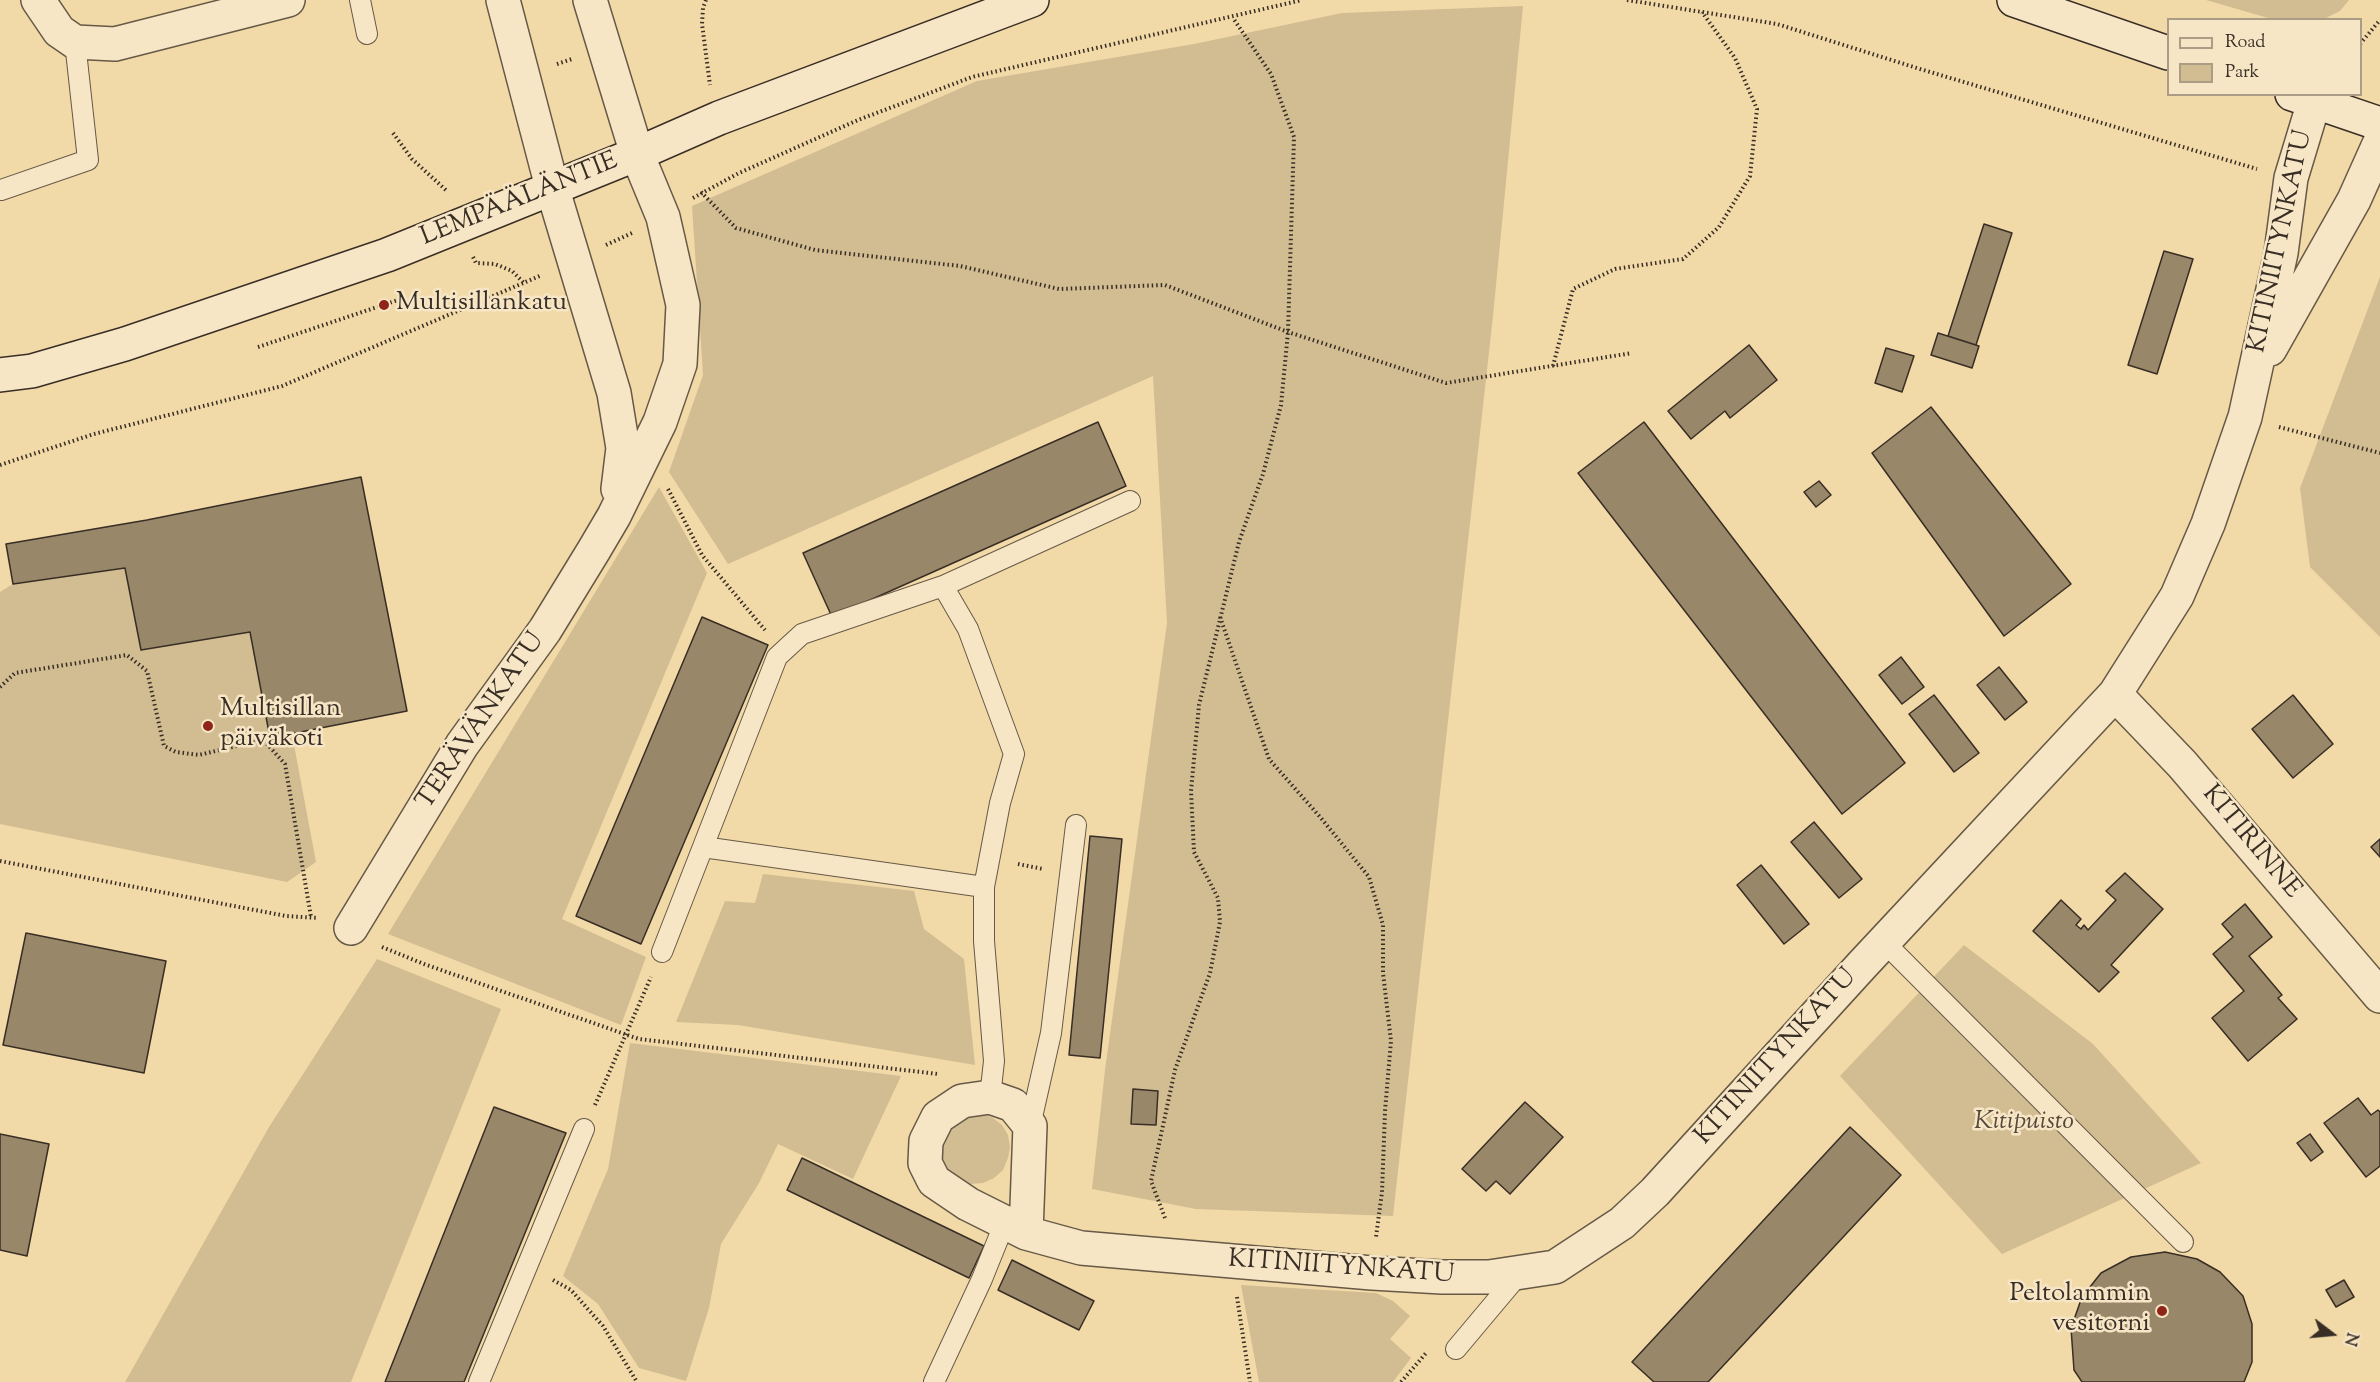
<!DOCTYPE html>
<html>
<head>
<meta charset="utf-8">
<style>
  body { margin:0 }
  #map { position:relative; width:2380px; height:1382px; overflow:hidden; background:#f2d9a8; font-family:"Sorts Mill Goudy",serif }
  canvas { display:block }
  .legend { position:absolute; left:2167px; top:18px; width:195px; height:78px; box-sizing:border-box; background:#f7e6c6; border:2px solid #ab9c86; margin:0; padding:8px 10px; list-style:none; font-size:18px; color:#382e25 }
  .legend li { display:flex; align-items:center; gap:12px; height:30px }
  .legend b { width:30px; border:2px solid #ab9c86 }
  .north { position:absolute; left:2302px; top:1304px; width:60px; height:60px; -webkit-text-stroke:4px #f7e6c6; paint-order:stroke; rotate:106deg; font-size:16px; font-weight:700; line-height:24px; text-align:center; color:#382e25 }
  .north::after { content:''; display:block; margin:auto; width:21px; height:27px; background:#382e25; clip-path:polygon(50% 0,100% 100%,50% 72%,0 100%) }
</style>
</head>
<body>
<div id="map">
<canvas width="2380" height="1382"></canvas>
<ul class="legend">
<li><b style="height:8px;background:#f7e6c6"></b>Road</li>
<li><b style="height:16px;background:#d2bc92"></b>Park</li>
</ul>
<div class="north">N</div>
</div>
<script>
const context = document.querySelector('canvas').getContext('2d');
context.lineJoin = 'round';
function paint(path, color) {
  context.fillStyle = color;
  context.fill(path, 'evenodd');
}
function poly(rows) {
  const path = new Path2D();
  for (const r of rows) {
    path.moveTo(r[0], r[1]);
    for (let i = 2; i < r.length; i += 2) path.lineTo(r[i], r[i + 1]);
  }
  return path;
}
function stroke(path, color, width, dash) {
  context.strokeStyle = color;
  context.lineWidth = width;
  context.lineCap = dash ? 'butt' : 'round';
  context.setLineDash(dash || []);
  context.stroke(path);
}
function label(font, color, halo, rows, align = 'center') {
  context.font = font + ' "Sorts Mill Goudy",serif';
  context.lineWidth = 5;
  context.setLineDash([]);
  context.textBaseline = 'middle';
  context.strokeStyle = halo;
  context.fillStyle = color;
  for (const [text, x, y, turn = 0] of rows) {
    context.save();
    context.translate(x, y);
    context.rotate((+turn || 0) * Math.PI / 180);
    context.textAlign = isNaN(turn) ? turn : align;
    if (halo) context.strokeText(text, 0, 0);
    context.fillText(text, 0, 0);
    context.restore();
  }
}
paint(poly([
  [2206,0,2349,0,2340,11,2324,19,2275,20],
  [1523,6,1493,316,1393,1216,1196,1209,1092,1189,1105,1070,1167,623,1153,376,728,564,669,472,703,375,692,206,977,81,1194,44,1342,13],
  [2380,277,2380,637,2310,567,2300,488],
  [659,487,707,573,562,919,646,957,621,1025,388,934],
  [125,568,141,650,250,632,270,738,292,734,316,862,287,882,0,824,0,592,13,584],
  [763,874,914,891,924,929,964,959,975,1065,738,1025,676,1022,725,901,755,903],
  [1964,945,2093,1044,2201,1163,2002,1254,1840,1076],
  [377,959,501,1009,351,1382,125,1382,269,1127],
  [630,1043,901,1076,853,1179,778,1144,759,1183,721,1244,709,1308,686,1381,639,1368,598,1304,563,1276,608,1169],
  [983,1113,993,1118,1002,1125,1008,1135,1010,1147,1008,1158,1003,1170,994,1178,983,1183,970,1184,958,1181,948,1174,941,1163,938,1140,951,1120],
  [1241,1285,1376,1293,1393,1301,1410,1316,1390,1339,1411,1358,1393,1382,1259,1382]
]), '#d2bc92');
const building = poly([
  [1984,224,2012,233,1976,345,1948,336,1984,224],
  [2164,251,2193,259,2157,374,2128,365,2164,251],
  [1938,333,1979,346,1972,368,1931,355,1938,333],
  [1749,345,1777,380,1730,418,1725,411,1691,439,1668,411,1749,345],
  [1886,348,1914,356,1902,392,1875,383,1886,348],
  [1931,407,2071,584,2004,636,1872,453,1931,407],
  [1098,422,1126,486,832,617,803,553,1098,422],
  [1644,422,1905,763,1842,814,1578,473,1644,422],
  [361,477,407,711,270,738,250,632,141,650,125,568,13,584,6,544,147,520,361,477],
  [1819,481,1831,495,1816,507,1804,492,1819,481],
  [702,617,768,645,641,944,576,916,702,617],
  [1901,657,1924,687,1902,704,1879,675,1901,657],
  [1999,667,2027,702,2005,720,1977,685,1999,667],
  [1934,695,1979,753,1954,772,1909,714,1934,695],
  [2293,695,2333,744,2293,778,2252,729,2293,695],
  [1814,822,1862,879,1839,898,1791,842,1814,822],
  [1090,836,1122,839,1100,1058,1069,1055,1090,836],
  [2380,839,2380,857,2371,847,2380,839],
  [1761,865,1809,924,1784,944,1737,885,1761,865],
  [2125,873,2163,909,2111,965,2119,972,2099,992,2033,931,2061,900,2081,919,2076,925,2081,929,2084,925,2088,930,2116,900,2106,891,2125,873],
  [2245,904,2272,937,2249,956,2282,995,2278,998,2297,1019,2248,1061,2212,1018,2244,991,2213,954,2233,937,2222,924,2245,904],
  [26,933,166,961,144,1073,3,1045,26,933],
  [1133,1089,1158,1091,1156,1125,1131,1124,1133,1089],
  [2358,1098,2371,1115,2378,1110,2380,1112,2380,1166,2366,1177,2324,1123,2358,1098],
  [1525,1102,1563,1137,1510,1194,1496,1181,1486,1191,1462,1169,1525,1102],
  [494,1107,566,1133,464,1382,385,1382,494,1107],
  [1850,1127,1901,1175,1708,1382,1654,1382,1632,1362,1850,1127],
  [0,1134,49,1144,27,1256,0,1250,0,1134],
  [2310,1134,2323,1152,2311,1161,2297,1143,2310,1134],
  [802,1158,984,1246,969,1278,787,1190,802,1158],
  [2165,1252,2197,1259,2220,1272,2243,1296,2252,1324,2252,1362,2244,1382,2082,1382,2074,1370,2071,1328,2082,1297,2101,1273,2131,1257,2165,1252],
  [1012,1260,1094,1301,1079,1330,998,1290,1012,1260],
  [2344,1280,2354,1297,2336,1307,2326,1290,2344,1280]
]);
paint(building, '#998769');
stroke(building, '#382e25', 1.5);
const service = poly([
  [360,0,367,34],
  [1,190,88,160,75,42],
  [943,586,1130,501],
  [703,847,984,887],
  [1883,941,2183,1242],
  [662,952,777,657,802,634,943,586,968,629,1014,754,1000,803,984,887,984,941,994,1061,990,1097],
  [1030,1126,1051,1033,1076,825],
  [1456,1349,1519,1274],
  [479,1382,584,1129],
  [934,1382,982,1279,1005,1222]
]);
const minor = poly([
  [38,0,59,31,75,42,115,44,288,0],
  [503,0,552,187,614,393,623,448,618,489],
  [2270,349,2354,200,2380,142],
  [2115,694,2182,764,2380,996],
  [351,928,462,745,545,630,594,550,614,516,660,422,680,364,683,305,663,217,637,154,590,0],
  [1026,1233,1030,1126,1013,1105,990,1097,962,1101,938,1117,926,1141,925,1163,934,1181,968,1204,1026,1233,1081,1248,1372,1273,1442,1277,1489,1277,1555,1267,1622,1223,1655,1192,1863,964,2115,694,2177,596,2208,524,2245,417,2281,253,2291,178,2314,102]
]);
const secondary = poly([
  [2014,0,2168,53],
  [2292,94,2380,124],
  [0,375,32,371,125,344,387,255,637,154,719,118,1032,0]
]);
stroke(service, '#665946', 22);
stroke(minor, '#665946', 36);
stroke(secondary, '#382e25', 36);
stroke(poly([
  [706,0,703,8,702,24,710,85],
  [1627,0,1777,24,1920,69,2257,169],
  [2360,44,2380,20],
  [557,64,572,59],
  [393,133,412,159,447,191],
  [701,192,736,228,815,250,960,266,1059,289,1165,285,1288,332,1446,383,1632,353],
  [693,198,739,173,858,120,972,77,1302,0],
  [606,245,632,233],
  [473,257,476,263,495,264,512,271,524,283],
  [258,347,401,299],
  [1553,366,1573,289,1615,269,1683,259,1719,227,1750,176,1757,109,1735,58,1702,12],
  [2279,427,2380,453],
  [0,465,94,434,282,386,542,275],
  [668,489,702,555,765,630],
  [1220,617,1269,759,1321,818,1369,877,1383,925,1383,973,1391,1041,1385,1111,1382,1192,1376,1237],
  [0,687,15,673,127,655,147,671,164,746,176,752,199,755,253,742,267,744,285,764,311,917],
  [0,861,286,916,318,918],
  [1018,864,1043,869],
  [382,947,424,964,639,1039,938,1074],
  [595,1105,651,977],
  [1165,1218,1151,1181,1175,1070,1210,973,1220,922,1218,898,1194,852,1191,791,1199,705,1239,542,1263,474,1281,405,1288,332,1294,137,1271,74,1233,18],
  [553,1280,571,1290,603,1326,637,1382],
  [1237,1297,1250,1382],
  [1401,1382,1427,1352]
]), '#382e25', 4, [1.5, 3]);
stroke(service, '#f7e6c6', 20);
stroke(minor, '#f7e6c6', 33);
stroke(secondary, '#f7e6c6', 33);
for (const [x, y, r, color] of [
  [384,305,6,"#8f2418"],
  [208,726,6,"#8f2418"],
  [2162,1311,6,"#8f2418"]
]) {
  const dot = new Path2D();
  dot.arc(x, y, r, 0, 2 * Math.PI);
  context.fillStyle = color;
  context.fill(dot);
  stroke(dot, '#f7e6c6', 2);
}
label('26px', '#382e25', '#f7e6c6', [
  ["LEMPÄÄLÄNTIE",520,201,-22],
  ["KITINIITYNKATU",2282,242,-78],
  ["TERÄVÄNKATU",482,722,-56],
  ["KITIRINNE",2250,843,50],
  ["KITINIITYNKATU",1777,1058,-48],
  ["KITINIITYNKATU",1341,1269,4]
]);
label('26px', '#382e25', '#f7e6c6', [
  ["Multisillankatu",396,305],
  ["Multisillan",220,711],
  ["päiväkoti",220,741],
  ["Peltolammin",2150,1296,"right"],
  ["vesitorni",2150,1326,"right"]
], 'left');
label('italic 26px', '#574a3b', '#f7e6c6', [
  ["Kitipuisto",2024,1124]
]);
</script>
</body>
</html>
